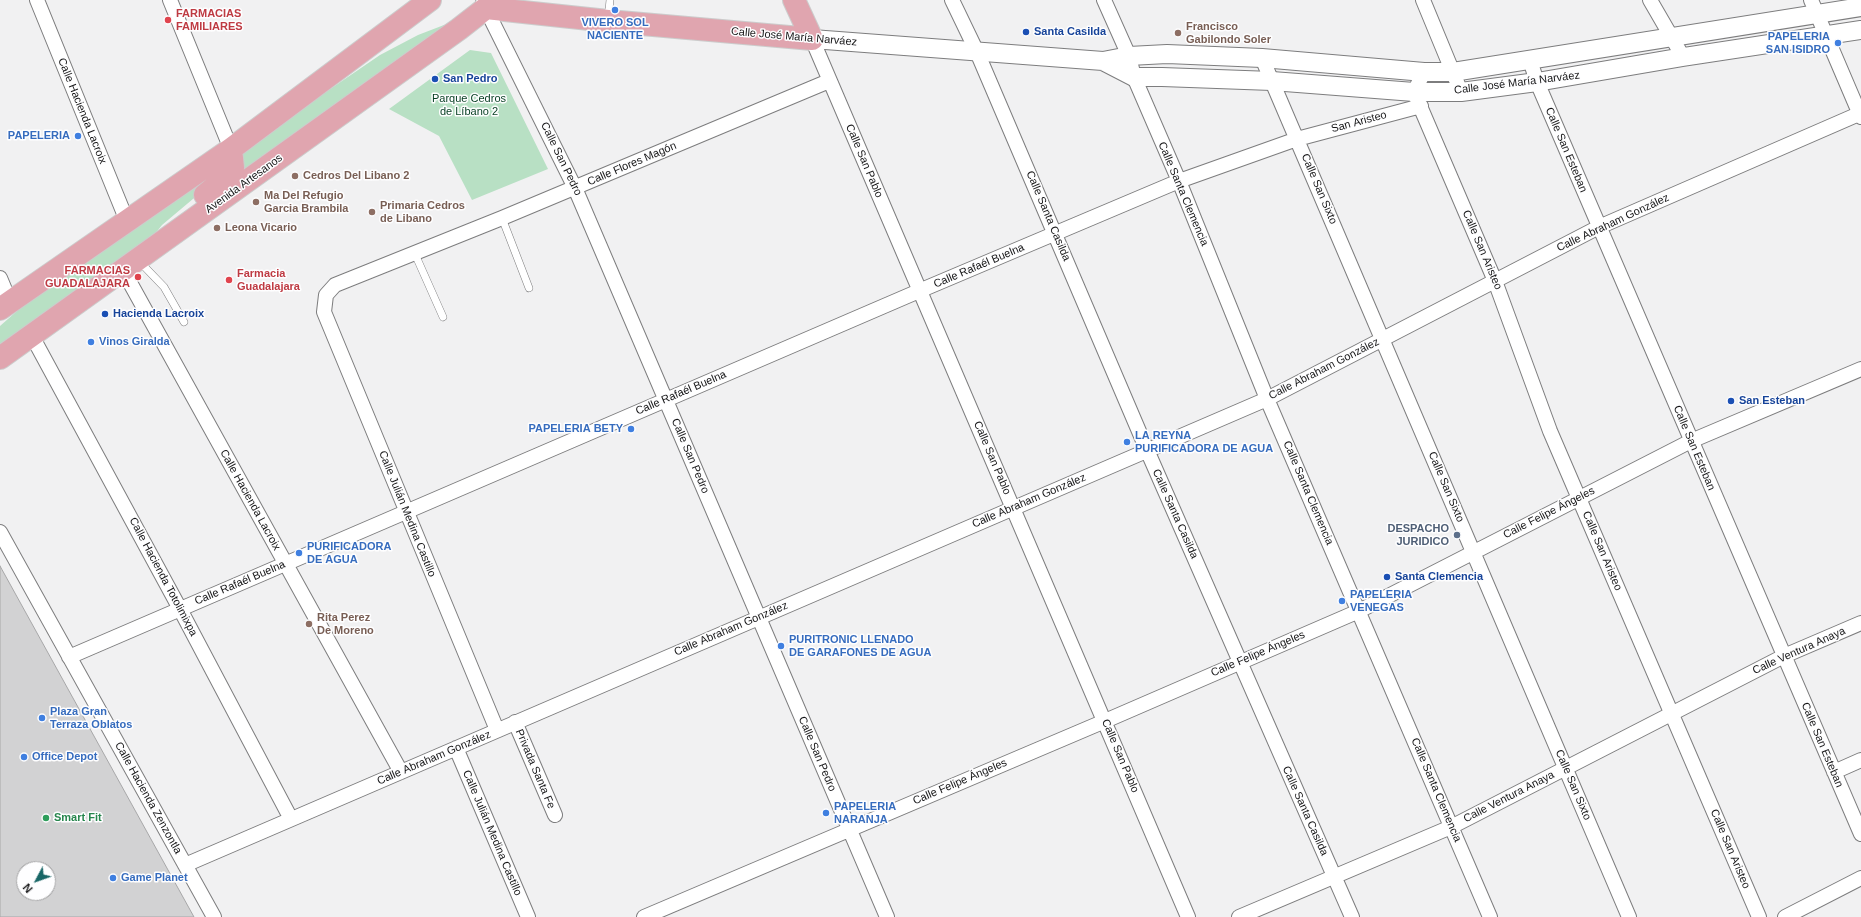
<!DOCTYPE html>
<html>
<head>
<meta charset="utf-8">
<style>
  body { margin:0 }
  #map { position:relative; width:1861px; height:917px; overflow:hidden; background:#f1f1f2; font-family:Helvetica,sans-serif }
  canvas { display:block }
  .north { position:absolute; left:16px; top:861px; width:40px; height:40px; box-sizing:border-box; background:#fefeff; border:1px solid #a1a1a2; border-radius:50%; rotate:229deg; font-size:11px; font-weight:700; line-height:16px; text-align:center; color:#161617 }
  .north::after { content:''; display:block; margin:auto; width:14px; height:18px; background:#186666; clip-path:polygon(50% 0,100% 100%,50% 72%,0 100%) }
</style>
</head>
<body>
<div id="map">
<canvas width="1861" height="917"></canvas>
<div class="north">N</div>
</div>
<script>
const context = document.querySelector('canvas').getContext('2d');
context.lineJoin = 'round';
function paint(path, color) {
  context.fillStyle = color;
  context.fill(path, 'evenodd');
}
function poly(rows) {
  const path = new Path2D();
  for (const r of rows) {
    path.moveTo(r[0], r[1]);
    for (let i = 2; i < r.length; i += 2) path.lineTo(r[i], r[i + 1]);
  }
  return path;
}
function stroke(path, color, width, dash) {
  context.strokeStyle = color;
  context.lineWidth = width;
  context.lineCap = dash ? 'butt' : 'round';
  context.setLineDash(dash || []);
  context.stroke(path);
}
function label(font, color, halo, rows, align = 'center') {
  context.font = font + ' Helvetica,sans-serif';
  context.lineWidth = 3;
  context.setLineDash([]);
  context.textBaseline = 'middle';
  context.strokeStyle = halo;
  context.fillStyle = color;
  for (const [text, x, y, turn = 0] of rows) {
    context.save();
    context.translate(x, y);
    context.rotate((+turn || 0) * Math.PI / 180);
    context.textAlign = isNaN(turn) ? turn : align;
    if (halo) context.strokeText(text, 0, 0);
    context.fillText(text, 0, 0);
    context.restore();
  }
}
paint(poly([
  [457,20,246,171,234,176,240,153,282,122,380,55,418,35],
  [470,50,491,53,548,169,472,200,439,136,389,109],
  [225,161,206,188,162,225,150,240,0,348,0,326,25,304]
]), '#b8e0c4');
const building = poly([
  [0,566,194,917,0,917,0,566],
  [24,869,48,869,48,893,24,893,24,869]
]);
paint(building, '#d2d2d3');
stroke(building, '#a7a7a8', 1);
const service = poly([
  [608,20,610,0],
  [502,218,529,288],
  [415,254,443,317],
  [139,261,164,287,184,322]
]);
const minor = poly([
  [37,0,127,221],
  [170,0,231,149],
  [952,0,977,52,1147,450,1352,917],
  [1104,0,1129,56,1134,77,1179,181,1267,399,1490,917],
  [1423,0,1461,92],
  [1650,0,1683,57],
  [1811,0,1861,117],
  [483,3,575,188,887,917],
  [812,39,1188,917],
  [1262,58,1629,917],
  [1530,60,1537,82,1861,834],
  [1424,72,1414,92,1495,281,1550,431,1759,917],
  [123,270,401,772],
  [0,278,10,302],
  [32,336,180,609,291,819],
  [0,532,214,917],
  [69,657,919,291,1179,181,1297,139,1421,106],
  [515,722,555,815],
  [497,730,324,312,326,295,335,285,502,218,829,81],
  [456,748,528,917],
  [1834,772,1861,760],
  [185,865,1267,399,1599,227,1861,113],
  [644,917,1105,721,1359,611,1691,441,1861,369],
  [1239,917,1451,827,1784,656,1861,623],
  [1785,917,1861,878]
]);
const tertiary = poly([
  [812,39,1103,61,1129,56,1167,54,1262,58,1424,72,1453,72,1861,7],
  [1103,61,1134,77,1162,77,1272,81,1414,92,1461,92,1537,82,1683,57,1861,30]
]);
const primary = poly([
  [205,195,229,175,233,168,231,149],
  [0,309,231,149,430,0],
  [0,358,459,29,486,8,608,21,812,39,794,0]
]);
stroke(service, '#7d7d7e', 8);
stroke(minor, '#7d7d7e', 16);
stroke(tertiary, '#7d7d7e', 20);
stroke(primary, '#ccc', 24);
stroke(service, '#fff', 7);
stroke(minor, '#fff', 14);
stroke(tertiary, '#fff', 18);
stroke(primary, '#e0a5af', 22);
for (const [x, y, r, color] of [
  [615,10,4,"#3f7fe0"],
  [168,20,4,"#e0444e"],
  [1026,32,4,"#1a4fb4"],
  [1178,33,4,"#8d6e63"],
  [1838,43,4,"#3f7fe0"],
  [435,79,4,"#1a4fb4"],
  [78,136,4,"#3f7fe0"],
  [295,176,4,"#8d6e63"],
  [256,202,4,"#8d6e63"],
  [372,212,4,"#8d6e63"],
  [217,228,4,"#8d6e63"],
  [138,277,4,"#e0444e"],
  [229,280,4,"#e0444e"],
  [105,314,4,"#1a4fb4"],
  [91,342,4,"#3f7fe0"],
  [1731,401,4,"#1a4fb4"],
  [631,429,4,"#3f7fe0"],
  [1127,442,4,"#3f7fe0"],
  [1457,535,4,"#5c6f8a"],
  [299,553,4,"#3f7fe0"],
  [1387,577,4,"#1a4fb4"],
  [1342,601,4,"#3f7fe0"],
  [309,624,4,"#8d6e63"],
  [781,646,4,"#3f7fe0"],
  [42,718,4,"#3f7fe0"],
  [24,757,4,"#3f7fe0"],
  [826,813,4,"#3f7fe0"],
  [46,818,4,"#2e9e5b"],
  [113,878,4,"#3f7fe0"]
]) {
  const dot = new Path2D();
  dot.arc(x, y, r, 0, 2 * Math.PI);
  context.fillStyle = color;
  context.fill(dot);
  stroke(dot, '#fefeff', 1.5);
}
label('bold 11px', '#be3a42', '#fefeff', [
  ["FARMACIAS",176,14],
  ["FAMILIARES",176,27],
  ["FARMACIAS",130,271,"right"],
  ["GUADALAJARA",130,284,"right"],
  ["Farmacia",237,274],
  ["Guadalajara",237,287]
], 'left');
label('bold 11px', '#366cbe', '#fefeff', [
  ["VIVERO SOL",615,23,"center"],
  ["NACIENTE",615,36,"center"],
  ["PAPELERIA",1830,37,"right"],
  ["SAN ISIDRO",1830,50,"right"],
  ["PAPELERIA",70,136,"right"],
  ["Vinos Giralda",99,342],
  ["PAPELERIA BETY",623,429,"right"],
  ["LA REYNA",1135,436],
  ["PURIFICADORA DE AGUA",1135,449],
  ["PURIFICADORA",307,547],
  ["DE AGUA",307,560],
  ["PAPELERIA",1350,595],
  ["VENEGAS",1350,608],
  ["PURITRONIC LLENADO",789,640],
  ["DE GARAFONES DE AGUA",789,653],
  ["Plaza Gran",50,712],
  ["Terraza Oblatos",50,725],
  ["Office Depot",32,757],
  ["PAPELERIA",834,807],
  ["NARANJA",834,820],
  ["Game Planet",121,878]
], 'left');
label('bold 11px', '#785e54', '#fefeff', [
  ["Francisco",1186,27],
  ["Gabilondo Soler",1186,40],
  ["Cedros Del Libano 2",303,176],
  ["Ma Del Refugio",264,196],
  ["Garcia Brambila",264,209],
  ["Primaria Cedros",380,206],
  ["de Libano",380,219],
  ["Leona Vicario",225,228],
  ["Rita Perez",317,618],
  ["De Moreno",317,631]
], 'left');
label('bold 11px', '#164399', '#fefeff', [
  ["Santa Casilda",1034,32],
  ["San Pedro",443,79],
  ["Hacienda Lacroix",113,314],
  ["San Esteban",1739,401],
  ["Santa Clemencia",1395,577]
], 'left');
label('11px', '#161617', '#fefeff', [
  ["Calle José María Narváez",794,37,5],
  ["Calle José María Narváez",1517,83,-7],
  ["Calle Hacienda Lacroix",82,111,68],
  ["San Aristeo",1359,122,-15],
  ["Calle San Esteban",1566,150,67],
  ["Calle San Pedro",561,159,64],
  ["Calle San Pablo",864,161,67],
  ["Calle Flores Magón",632,164,-23],
  ["Avenida Artesanos",244,184,-36],
  ["Calle San Sixto",1319,189,67],
  ["Calle Santa Clemencia",1183,194,67],
  ["Calle Santa Casilda",1048,216,67],
  ["Calle Abraham González",1613,223,-25],
  ["Calle San Aristeo",1482,250,67],
  ["Calle Rafaél Buelna",979,266,-23],
  ["Calle Abraham González",1324,369,-27],
  ["Calle Rafaél Buelna",681,393,-23],
  ["Calle San Esteban",1694,448,67],
  ["Calle San Pedro",690,456,67],
  ["Calle San Pablo",992,458,67],
  ["Calle San Sixto",1446,487,67],
  ["Calle Santa Clemencia",1308,493,67],
  ["Calle Hacienda Lacroix",250,500,61],
  ["Calle Abraham González",1029,501,-23],
  ["Calle Felipe Ángeles",1549,513,-27],
  ["Calle Julián Medina Castillo",407,514,68],
  ["Calle Santa Casilda",1175,514,66],
  ["Calle San Aristeo",1602,551,67],
  ["Calle Hacienda Totolimixpa",163,577,62],
  ["Calle Rafaél Buelna",240,583,-23],
  ["Calle Abraham González",731,629,-23],
  ["Calle Ventura Anaya",1799,651,-24],
  ["Calle Felipe Ángeles",1258,654,-23],
  ["Calle San Esteban",1822,745,67],
  ["Calle San Pedro",817,754,67],
  ["Calle San Pablo",1120,756,67],
  ["Calle Abraham González",434,758,-23],
  ["Privada Santa Fe",535,769,67],
  ["Calle Felipe Ángeles",960,782,-23],
  ["Calle San Sixto",1573,785,67],
  ["Calle Santa Clemencia",1436,790,67],
  ["Calle Ventura Anaya",1509,797,-27],
  ["Calle Hacienda Zenzontla",148,798,61],
  ["Calle Santa Casilda",1305,811,66],
  ["Calle Julián Medina Castillo",492,833,67],
  ["Calle San Aristeo",1730,849,67]
]);
label('11px', '#043d20', '#fefeff', [
  ["Parque Cedros",469,99],
  ["de Líbano 2",469,112]
]);
label('bold 11px', '#4e5e75', '#fefeff', [
  ["DESPACHO",1449,529],
  ["JURIDICO",1449,542]
], 'right');
label('bold 11px', '#27864d', '#fefeff', [
  ["Smart Fit",54,818]
], 'left');
</script>
</body>
</html>
